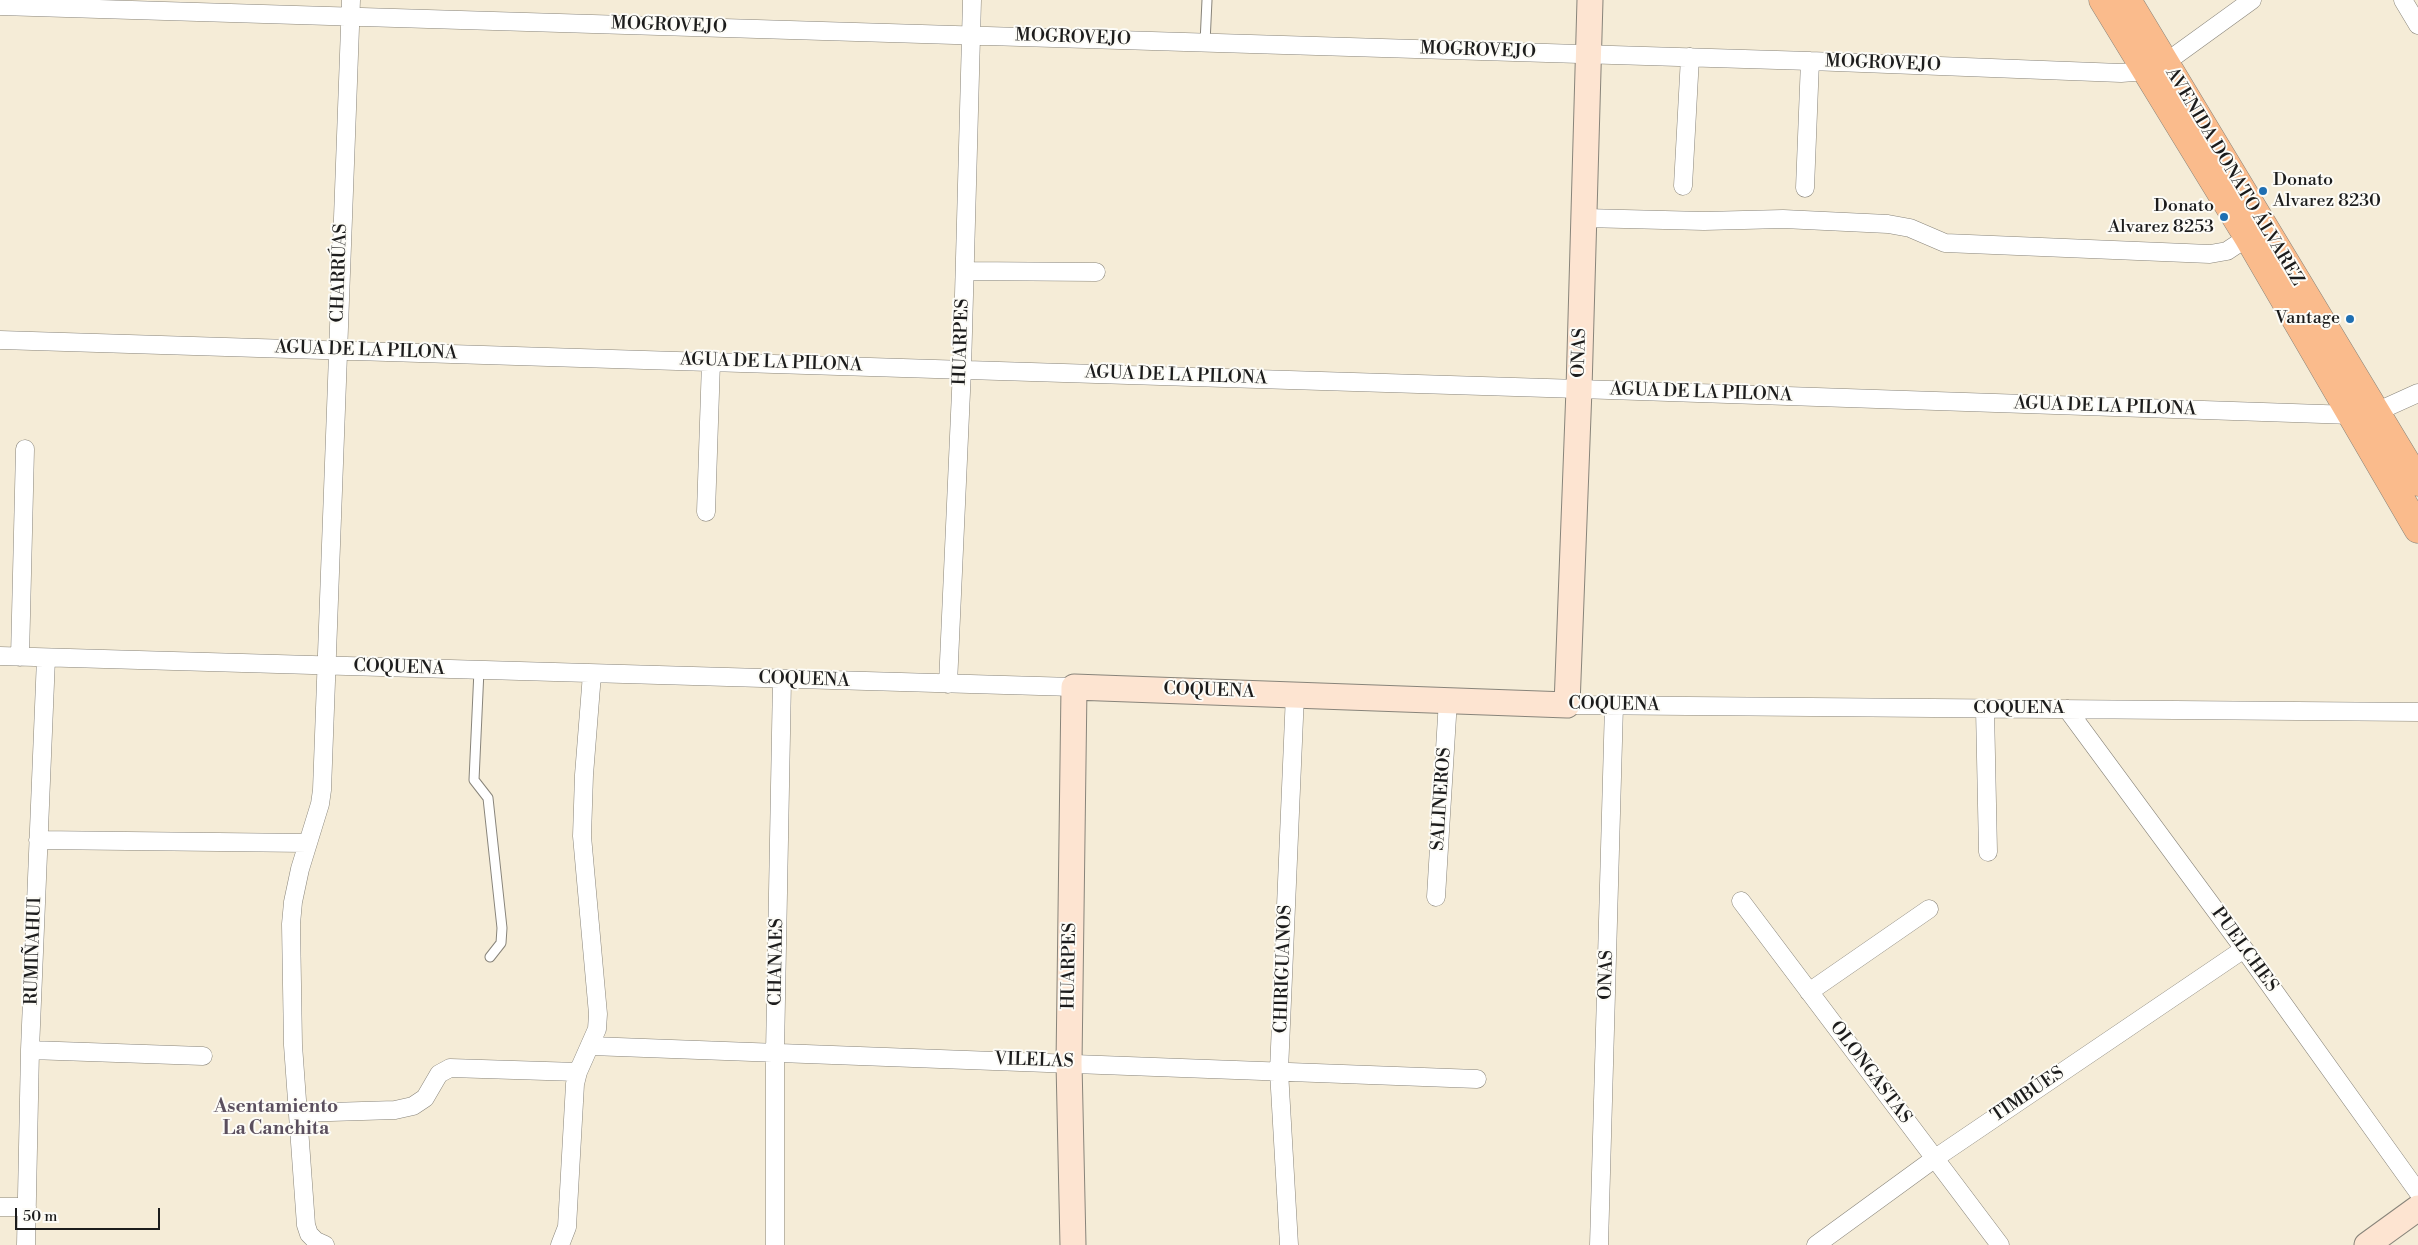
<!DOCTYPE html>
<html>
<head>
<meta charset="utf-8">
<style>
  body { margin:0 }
  #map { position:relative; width:2418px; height:1245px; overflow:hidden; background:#f5ecd7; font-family:"Libre Bodoni",serif }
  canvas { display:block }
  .scale { position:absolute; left:15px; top:1208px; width:145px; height:22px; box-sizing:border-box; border:2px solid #1c1c1c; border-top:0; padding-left:6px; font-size:15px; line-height:18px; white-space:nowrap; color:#1c1c1c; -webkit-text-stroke:4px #fdfcf7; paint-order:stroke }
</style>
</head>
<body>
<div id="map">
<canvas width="2418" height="1245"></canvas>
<div class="scale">50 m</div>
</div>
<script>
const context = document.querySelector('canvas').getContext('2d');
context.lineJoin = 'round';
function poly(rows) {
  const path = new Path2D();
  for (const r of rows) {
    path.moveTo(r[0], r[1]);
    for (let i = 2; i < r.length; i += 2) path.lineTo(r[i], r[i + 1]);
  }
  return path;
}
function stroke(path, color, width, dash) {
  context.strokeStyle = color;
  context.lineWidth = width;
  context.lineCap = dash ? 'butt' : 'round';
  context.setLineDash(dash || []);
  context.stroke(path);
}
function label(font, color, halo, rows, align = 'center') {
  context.font = font + ' "Libre Bodoni",serif';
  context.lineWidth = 4;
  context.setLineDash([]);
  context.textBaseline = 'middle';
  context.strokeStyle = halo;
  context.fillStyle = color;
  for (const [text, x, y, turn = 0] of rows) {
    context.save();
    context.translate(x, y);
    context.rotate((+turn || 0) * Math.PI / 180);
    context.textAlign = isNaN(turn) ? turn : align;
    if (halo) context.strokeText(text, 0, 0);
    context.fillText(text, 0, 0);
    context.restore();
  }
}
const service = poly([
  [1205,43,1207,0],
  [479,670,474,780,488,798,502,928,501,943,490,957]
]);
const minor = poly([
  [2403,0,2418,25],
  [0,6,1810,61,2121,73,2147,71,2165,63,2252,0],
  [1683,186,1690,57],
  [1805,188,1810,61],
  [1584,218,1704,221,1783,219,1888,224,1910,228,1945,243,2210,254,2227,251,2248,237],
  [965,271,1096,272],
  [0,340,1579,389,2352,415,2376,412,2418,393],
  [706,512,711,362],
  [0,656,1074,687],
  [20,657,25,449],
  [948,684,962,369,972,0],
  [1567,705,2418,712],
  [1985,709,1988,852],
  [2067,709,2244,949,2418,1192],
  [38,840,307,843],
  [1436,897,1448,700],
  [1741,901,2000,1245],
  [1809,992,1929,909],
  [591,1046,1477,1079],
  [30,1050,203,1056],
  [298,1113,395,1110,413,1106,425,1098,439,1074,450,1068,578,1072],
  [0,1207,27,1207],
  [26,1245,30,1050,46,658],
  [325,1245,316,1241,309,1234,306,1225,293,1045,291,924,293,902,300,869,320,804,322,790,351,0],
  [560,1245,567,1227,575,1084,578,1072,597,1029,598,1014,582,836,584,775,592,674],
  [775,1245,775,1052,782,680],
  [1289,1245,1279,1071,1295,694],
  [1599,1245,1614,705],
  [1816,1245,1934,1159,2244,949]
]);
const secondary = poly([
  [1073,1245,1069,1063,1074,687,1567,705,1579,389,1590,0],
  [2367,1245,2418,1208]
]);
const primary = poly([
  [2103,0,2248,237,2418,529],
  [2127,0,2418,482]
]);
stroke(service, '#88847a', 11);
stroke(minor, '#88847a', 19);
stroke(secondary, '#88847a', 27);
stroke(primary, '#88847a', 29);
stroke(service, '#fff', 9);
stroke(minor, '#fff', 18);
stroke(secondary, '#fde4d1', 25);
stroke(primary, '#fabb8c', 28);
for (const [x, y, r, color] of [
  [2263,191,5,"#1f6fb2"],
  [2224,217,5,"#1f6fb2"],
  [2350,319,5,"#1f6fb2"]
]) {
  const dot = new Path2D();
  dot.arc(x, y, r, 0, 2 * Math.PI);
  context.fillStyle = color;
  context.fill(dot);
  stroke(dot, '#fdfcf7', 2);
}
label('18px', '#1c1c1c', '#fdfcf7', [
  ["MOGROVEJO",669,26,2],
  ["MOGROVEJO",1073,38,2],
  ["MOGROVEJO",1478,51,2],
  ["MOGROVEJO",1883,64,2],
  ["AVENIDA DONATO ÁLVAREZ",2234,177,59],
  ["CHARRÚAS",340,273,-88],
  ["HUARPES",962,342,-88],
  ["AGUA DE LA PILONA",366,351,2],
  ["ONAS",1580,353,-88],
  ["AGUA DE LA PILONA",771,363,2],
  ["AGUA DE LA PILONA",1176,376,2],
  ["AGUA DE LA PILONA",1701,393,2],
  ["AGUA DE LA PILONA",2105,407,2],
  ["COQUENA",399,668,2],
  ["COQUENA",804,680,2],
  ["COQUENA",1209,691,2],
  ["COQUENA",1614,705,1],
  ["COQUENA",2019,709],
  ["SALINEROS",1442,799,-86],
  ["PUELCHES",2244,950,54],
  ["RUMIÑAHUI",34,951,-88],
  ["CHANAES",777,962,-89],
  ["HUARPES",1070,966,-89],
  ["CHIRIGUANOS",1284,969,-88],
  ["ONAS",1607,975,-88],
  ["VILELAS",1034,1061,2],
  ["OLONGASTAS",1870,1073,53],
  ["TIMBÚES",2028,1095,-34]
]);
label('18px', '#1c1c1c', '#fdfcf7', [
  ["Donato",2273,181,"left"],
  ["Alvarez 8230",2273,202,"left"],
  ["Donato",2214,207],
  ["Alvarez 8253",2214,228],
  ["Vantage",2340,319]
], 'right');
label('bold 19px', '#5b4f5e', '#fdfcf7', [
  ["Asentamiento",276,1107],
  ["La Canchita",276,1129]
]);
</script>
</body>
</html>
